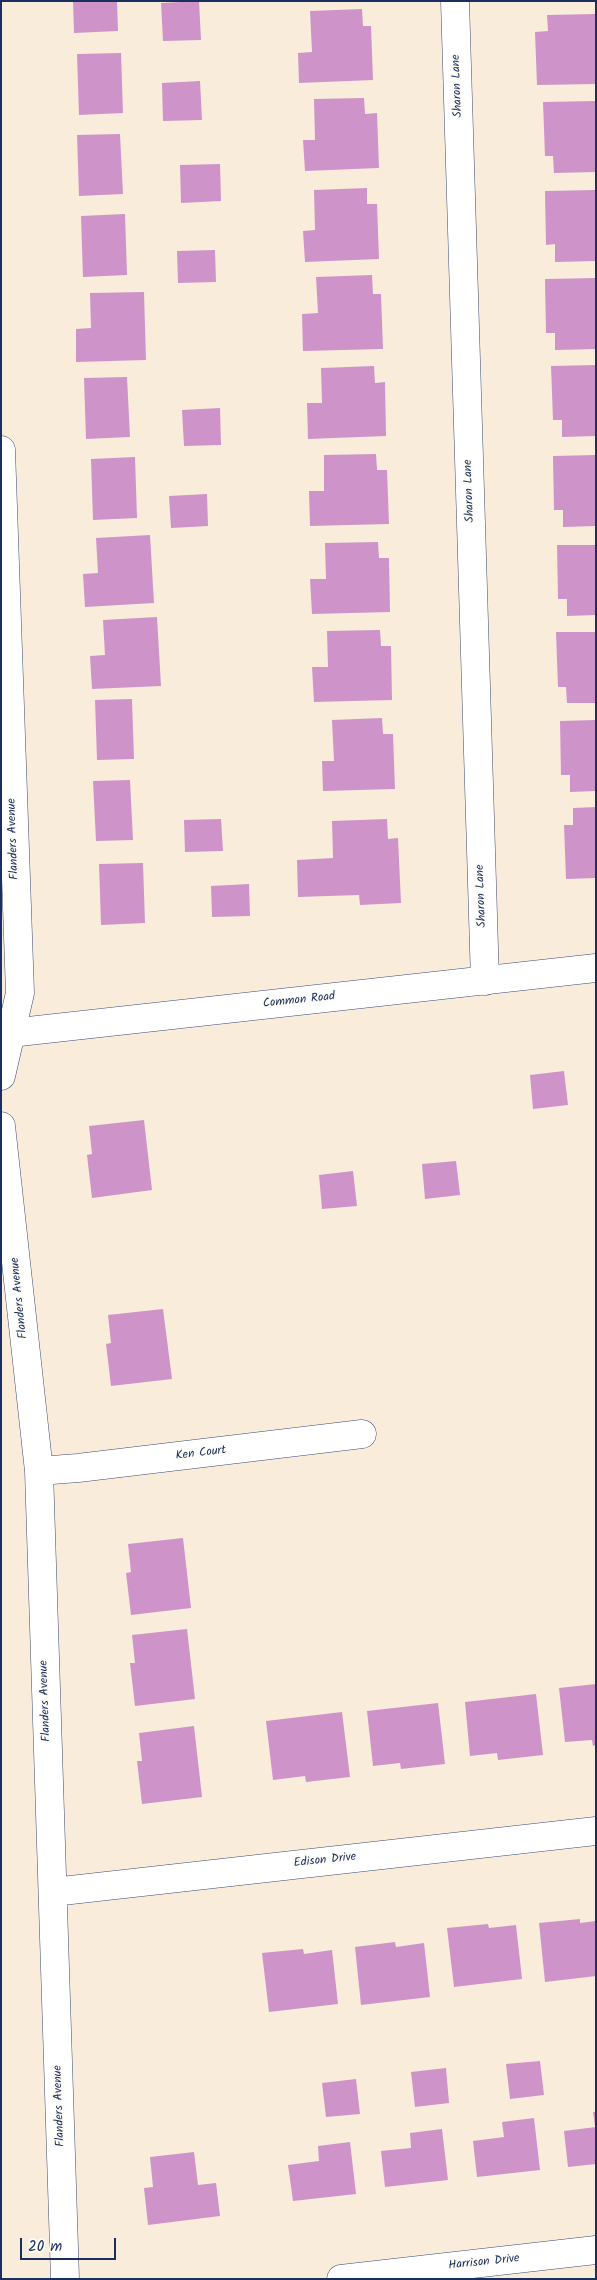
<!DOCTYPE html>
<html>
<head>
<meta charset="utf-8">
<style>
  body { margin:0 }
  #map { position:relative; width:597px; height:2280px; overflow:hidden; background:#f9ecdb; font-family:Kalam,sans-serif }
  canvas { display:block }
  .frame { position:absolute; inset:0; border:2px solid #1b2f5e; pointer-events:none }
  .scale { position:absolute; left:20px; top:2238px; width:96px; height:22px; box-sizing:border-box; border:2px solid #1b2f5e; border-top:0; padding-left:6px; font-size:15px; line-height:18px; white-space:nowrap; color:#1b2f5e; -webkit-text-stroke:4px #fdfcf7; paint-order:stroke }
</style>
</head>
<body>
<div id="map">
<canvas width="597" height="2280"></canvas>
<div class="frame"></div>
<div class="scale">20 m</div>
</div>
<script>
const context = document.querySelector('canvas').getContext('2d');
context.lineJoin = 'round';
function paint(path, color) {
  context.fillStyle = color;
  context.fill(path, 'evenodd');
}
function poly(rows) {
  const path = new Path2D();
  for (const r of rows) {
    path.moveTo(r[0], r[1]);
    for (let i = 2; i < r.length; i += 2) path.lineTo(r[i], r[i + 1]);
  }
  return path;
}
function stroke(path, color, width, dash) {
  context.strokeStyle = color;
  context.lineWidth = width;
  context.lineCap = dash ? 'butt' : 'round';
  context.setLineDash(dash || []);
  context.stroke(path);
}
function label(font, color, halo, rows, align = 'center') {
  context.font = font + ' Kalam,sans-serif';
  context.lineWidth = 4;
  context.setLineDash([]);
  context.textBaseline = 'middle';
  context.strokeStyle = halo;
  context.fillStyle = color;
  for (const [text, x, y, turn = 0] of rows) {
    context.save();
    context.translate(x, y);
    context.rotate((+turn || 0) * Math.PI / 180);
    context.textAlign = isNaN(turn) ? turn : align;
    if (halo) context.strokeText(text, 0, 0);
    context.fillText(text, 0, 0);
    context.restore();
  }
}
paint(poly([
  [73,1,117,1,118,31,74,33],
  [199,1,201,40,163,41,161,3],
  [362,9,363,26,371,26,373,80,299,83,298,53,312,52,310,11],
  [595,14,596,84,537,85,535,32,548,31,547,15],
  [121,53,123,113,79,115,77,54],
  [200,81,202,120,163,121,162,83],
  [364,98,365,114,377,113,379,168,305,171,303,140,315,140,314,99],
  [596,101,596,172,554,173,553,156,545,156,543,102],
  [120,134,123,194,79,196,77,135],
  [220,164,221,201,181,203,180,165],
  [367,188,367,204,377,204,379,259,305,262,303,231,315,230,314,190],
  [596,190,596,261,555,262,555,244,546,245,545,191],
  [125,214,127,275,83,277,81,216],
  [215,250,216,282,178,283,177,251],
  [372,275,373,294,381,294,383,349,303,351,302,314,318,313,316,277],
  [596,278,596,349,555,350,555,333,546,333,545,279],
  [144,292,146,360,76,362,76,329,91,328,90,293],
  [596,365,596,436,562,437,562,420,553,420,551,366],
  [374,366,375,383,385,382,386,436,308,439,307,403,322,403,321,368],
  [127,377,130,437,86,439,84,378],
  [220,408,221,445,184,446,182,410],
  [376,454,377,470,387,470,389,524,310,526,309,491,324,491,324,455],
  [596,455,596,526,563,527,563,510,554,510,553,456],
  [135,457,137,518,93,520,91,459],
  [207,494,208,526,171,528,169,496],
  [150,535,154,603,85,607,83,574,98,573,96,538],
  [378,542,379,558,389,558,390,612,312,614,310,579,326,579,325,543],
  [557,545,596,545,596,615,567,616,567,599,558,599],
  [157,617,161,686,92,689,90,656,105,655,103,620],
  [380,630,381,646,391,646,392,700,314,702,312,667,328,667,327,631],
  [556,632,596,632,596,703,567,703,566,687,558,687],
  [132,699,134,759,97,760,95,700],
  [382,718,383,734,393,734,395,789,323,791,322,761,334,761,332,720],
  [596,720,596,791,570,792,570,775,561,775,560,721],
  [130,780,133,840,96,841,93,781],
  [596,807,596,878,566,879,564,825,573,825,573,808],
  [221,819,223,851,185,852,184,820],
  [387,819,388,839,398,838,401,903,360,905,359,895,298,897,297,860,333,858,332,821],
  [143,863,145,923,101,925,99,864],
  [249,884,250,916,212,917,211,886],
  [564,1071,568,1105,533,1109,530,1075],
  [144,1120,152,1190,92,1198,87,1155,92,1154,89,1126],
  [456,1161,460,1195,425,1199,422,1164],
  [353,1171,357,1206,322,1209,319,1175],
  [163,1309,172,1379,111,1386,106,1344,111,1343,108,1315],
  [183,1538,191,1608,131,1615,126,1573,131,1572,128,1544],
  [187,1629,195,1699,135,1706,130,1663,135,1663,132,1635],
  [596,1684,596,1745,593,1746,592,1740,565,1742,559,1688],
  [536,1694,543,1755,498,1760,497,1753,470,1756,465,1702],
  [438,1703,445,1764,401,1769,400,1763,373,1766,367,1711],
  [342,1712,350,1777,306,1782,305,1776,273,1780,266,1721],
  [194,1726,202,1797,142,1804,137,1761,142,1761,139,1733],
  [580,1919,580,1923,596,1921,596,1976,545,1982,539,1923],
  [488,1924,489,1928,516,1925,522,1979,454,1987,447,1928],
  [395,1942,396,1947,424,1943,430,1997,361,2005,355,1947],
  [303,1949,304,1954,332,1950,338,2004,269,2012,262,1953],
  [540,2061,544,2095,510,2099,506,2064],
  [446,2068,449,2103,415,2107,411,2072],
  [356,2079,360,2114,326,2117,322,2083],
  [593,2112,596,2112,596,2126,595,2126],
  [534,2118,540,2170,477,2177,473,2141,504,2137,502,2122],
  [596,2127,596,2164,568,2167,564,2131],
  [442,2129,448,2180,385,2187,381,2151,411,2148,410,2133],
  [350,2142,356,2194,293,2201,288,2165,319,2161,318,2146],
  [194,2152,198,2185,216,2183,220,2216,148,2225,144,2188,153,2187,150,2157]
]), '#ce94c9');
const minor = poly([
  [455,1,485,981],
  [1,450,20,993,1,1076],
  [1,1126,39,1471,65,2279],
  [39,1471,78,1468,362,1434],
  [53,1892,596,1831],
  [341,2279,596,2250]
]);
const tertiary = poly([
  [1,1034,596,968]
]);
stroke(minor, '#3c4b71', 29);
stroke(tertiary, '#3c4b71', 29);
stroke(minor, '#fff', 28);
stroke(tertiary, '#fff', 28);
label('12px', '#1b2f5e', '#fdfcf7', [
  ["Sharon Lane",458,86,-92],
  ["Sharon Lane",470,491,-92],
  ["Flanders Avenue",14,839,-92],
  ["Sharon Lane",482,896,-92],
  ["Common Road",299,1001,-6],
  ["Flanders Avenue",20,1298,-96],
  ["Ken Court",201,1454,-7],
  ["Flanders Avenue",46,1701,-92],
  ["Edison Drive",325,1861,-6],
  ["Flanders Avenue",60,2106,-92],
  ["Harrison Drive",484,2263,-6]
]);
</script>
</body>
</html>
